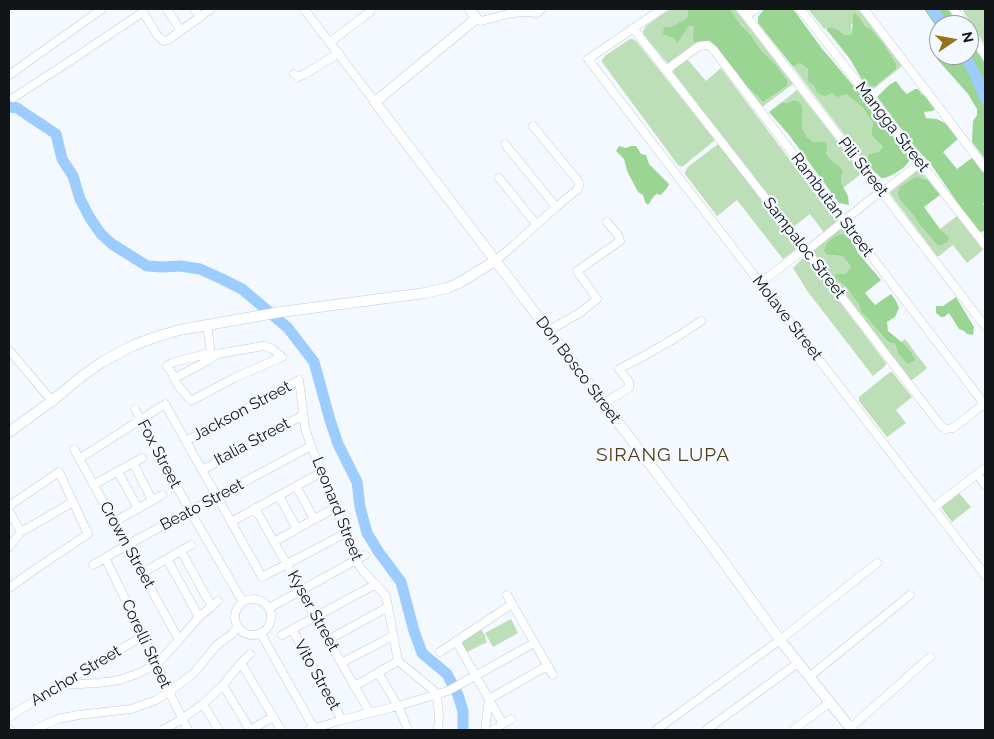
<!DOCTYPE html>
<html>
<head>
<meta charset="utf-8">
<style>
  body { margin:0 }
  #map { position:relative; width:994px; height:739px; overflow:hidden; background:#f3f9fe; font-family:Raleway,sans-serif }
  canvas { display:block }
  .frame { position:absolute; inset:0; border:10px solid #121518; pointer-events:none }
  .north { position:absolute; left:929px; top:15px; width:50px; height:50px; box-sizing:border-box; background:#f3f9fe; border:1px solid #999ea2; border-radius:50%; rotate:78deg; font-size:14px; font-weight:700; line-height:20px; text-align:center; color:#121518 }
  .north::after { content:''; display:block; margin:auto; width:18px; height:22px; background:#95721b; clip-path:polygon(50% 0,100% 100%,50% 72%,0 100%) }
</style>
</head>
<body>
<div id="map">
<canvas width="994" height="739"></canvas>
<div class="frame"></div>
<div class="north">N</div>
</div>
<script>
const context = document.querySelector('canvas').getContext('2d');
context.lineJoin = 'round';
function paint(path, color) {
  context.fillStyle = color;
  context.fill(path, 'evenodd');
}
function poly(rows) {
  const path = new Path2D();
  for (const r of rows) {
    if (r.length === 3) {
      path.moveTo(r[0] + r[2], r[1]);
      path.arc(r[0], r[1], r[2], 0, 2 * Math.PI);
      continue;
    }
    path.moveTo(r[0], r[1]);
    for (let i = 2; i < r.length; i += 2) path.lineTo(r[i], r[i + 1]);
  }
  return path;
}
function stroke(path, color, width, dash) {
  context.strokeStyle = color;
  context.lineWidth = width;
  context.lineCap = dash ? 'butt' : 'round';
  context.setLineDash(dash || []);
  context.stroke(path);
}
function label(font, color, halo, rows, align = 'center') {
  context.font = font + ' Raleway,sans-serif';
  context.lineWidth = 4.5;
  context.setLineDash([]);
  context.textBaseline = 'middle';
  context.strokeStyle = halo;
  context.fillStyle = color;
  for (const [text, x, y, turn = 0] of rows) {
    context.save();
    context.translate(x, y);
    context.rotate((+turn || 0) * Math.PI / 180);
    context.textAlign = isNaN(turn) ? turn : align;
    if (halo) context.strokeText(text, 0, 0);
    context.fillText(text, 0, 0);
    context.restore();
  }
}
paint(poly([
  [670,9,688,9,687,18,673,26,664,27,677,42,689,26,695,27,693,39,697,43,670,63,667,63,644,35,643,31,646,26],
  [730,9,735,9,793,84,762,107,746,87,751,90,763,102,787,86,787,80,776,65,760,49,751,35,740,24],
  [808,9,858,9,902,66,871,91,862,80,871,86,896,63,883,43,870,28,866,27,860,18,851,24,852,34,845,35,837,29,829,27,824,29],
  [966,9,985,9,985,45,963,11],
  [630,39,633,39,637,42,715,140,682,167,678,165,602,62,602,60,606,55],
  [687,59,706,81,721,68,838,224,825,234,810,214,793,227,673,73,674,69],
  [800,63,808,69,808,82,814,86,817,93,825,97,832,93,846,94,863,108,873,123,871,135,883,147,878,152,869,154,865,162,793,67],
  [797,90,862,173,843,188,842,185,839,166,831,160,825,154,822,141,814,142,807,137,802,129,794,100,787,103,782,102],
  [718,144,796,244,797,248,795,250,783,259,737,200,717,216,685,174,685,172,688,167],
  [918,169,919,169,928,180,922,178,900,198,913,215,919,224,938,246,948,236,940,229,957,216,983,250,967,263,953,245,939,256,937,256,891,195,890,192,891,190],
  [841,227,852,241,841,235,828,255,842,256,851,266,846,274,835,278,846,287,859,305,861,311,888,342,895,344,898,353,916,360,912,353,901,342,905,339,927,368,911,381,813,252,813,249],
  [803,258,808,260,886,363,885,366,873,376,808,292,793,268],
  [890,372,892,372,912,397,896,410,906,423,887,437,859,401,859,397],
  [959,493,971,507,952,522,943,510,942,507,945,503],
  [511,619,518,633,493,647,485,633],
  [480,628,486,637,485,638,487,642,467,652,462,644,463,641]
]), '#bcdfb7');
paint(poly([
  [688,9,730,9,740,24,751,35,760,49,776,65,787,80,787,86,763,102,751,90,746,87,738,74,711,43,706,41,695,43,693,39,694,27,689,26,677,43,674,38,663,34,664,27,673,26,687,18],
  [764,9,793,9,823,50,831,59,860,94,869,108,881,120,895,139,906,150,910,159,908,163,903,168,894,174,885,178,881,178,865,162,869,154,878,152,883,147,871,135,873,123,863,108,846,94,838,97,832,93,825,97,817,93,814,86,808,82,808,69,800,63,793,67,758,23,758,17],
  [924,9,948,9,959,25,939,25,939,31],
  [853,13,856,14,860,18,866,27,870,28,883,43,896,63,896,69,875,86,871,86,862,80,850,59,826,29,829,27,837,29,845,35,852,34],
  [969,40,985,63,985,159,972,142,973,121,977,115,977,109,968,94,937,59,942,55,969,55],
  [896,81,902,89,907,94,915,89,918,89,921,93,929,100,935,108,933,111,924,112,926,118,937,119,949,125,959,138,943,152,957,169,973,157,985,173,985,202,983,204,985,206,985,231,980,232,957,202,930,163,915,147,877,97,889,85],
  [794,100,798,101,801,104,802,108,802,128,807,137,814,142,822,141,827,144,826,154,831,160,839,166,843,171,841,178,842,185,848,196,849,205,839,203,789,135,769,112,782,102,787,103],
  [619,146,626,148,631,146,636,146,641,154,646,155,649,164,669,184,667,188,661,195,657,194,654,196,648,205,645,202,643,195,638,192,627,171,624,159,616,151],
  [917,177,928,180,940,195,924,207,940,229,948,236,949,240,946,243,938,246,919,224,913,215,899,198,898,193,900,187,912,179],
  [842,234,852,241,858,253,881,280,865,293,875,305,891,294,896,301,899,308,895,317,887,322,888,331,904,344,912,353,916,360,908,364,898,353,895,344,888,342,861,311,859,305,846,287,835,278,836,274,846,274,851,266,842,256,828,255,824,251,827,243,834,237],
  [956,297,974,327,973,335,967,334,964,331,959,329,949,313,944,317,941,317,936,313,936,306,943,306]
]), '#9bd594');
stroke(poly([
  [932,9,943,25],
  [964,55,975,74,985,99],
  [9,107,17,108,56,134,62,159,73,176,80,199,90,218,101,234,112,244,147,266,163,267,180,266,200,269,222,279,242,289,288,328,314,362,330,420,338,444,357,482,360,507,367,533,378,551,401,582,414,631,422,653,447,674,458,695,463,711,463,730]
]), '#9ccdfe', 11);
const minor = poly([
  [141,9,157,35,163,41,168,40,211,9],
  [167,9,181,31],
  [194,9,200,17],
  [304,9,375,102],
  [662,9,588,59,676,174,985,575],
  [741,9,985,326],
  [800,9,985,245],
  [864,9,985,168],
  [954,9,965,25],
  [746,16,756,9],
  [476,18,481,21,512,13,529,12,537,13,541,9],
  [633,28,802,245,941,426,946,429,953,428,984,404],
  [969,31,985,55],
  [330,42,370,12],
  [666,70,699,46,708,45,713,49,985,405],
  [294,74,298,77,305,74,339,53],
  [9,75,102,9],
  [13,98,73,59,143,12],
  [505,144,556,207],
  [499,178,536,224],
  [495,261,514,245,556,207,578,189,579,185,578,181,533,126],
  [760,283,805,249,809,249,876,195,888,188,920,163],
  [207,326,211,353,174,362,167,366,172,373,177,384,191,401,234,378,282,357,271,348,263,346,217,354,211,353],
  [548,331,581,312,597,299,577,271,620,241,618,235,607,222],
  [9,350,52,401],
  [175,378,209,360,217,354],
  [604,403,629,388,629,382,619,369,644,356,677,337,701,321],
  [135,409,190,511,243,602],
  [186,441,299,380,305,428,311,446,346,533,356,561,363,571,386,596,398,661,432,689,437,695,439,715,438,730],
  [74,449,179,640],
  [79,459,165,404,262,577,346,533],
  [133,463,152,500],
  [202,470,303,415],
  [118,472,138,508],
  [977,474,985,485],
  [93,485,142,458],
  [296,486,314,519],
  [279,496,297,529],
  [9,506,59,472,88,534,34,570,9,588],
  [255,508,287,565,315,617,370,713],
  [933,508,985,468],
  [9,511,21,532],
  [114,522,162,495],
  [231,522,322,472],
  [274,542,336,507],
  [9,547,21,532,73,502],
  [181,551,212,607],
  [105,558,157,664,169,692,188,730],
  [167,559,199,617],
  [93,565,127,545,311,446],
  [142,573,191,545],
  [507,595,553,675],
  [253,617,18],
  [269,608,365,555],
  [292,629,342,720],
  [261,634,315,730],
  [282,635,376,584],
  [328,640,388,607],
  [456,641,503,724],
  [440,652,512,604],
  [241,663,281,730],
  [341,663,393,636],
  [378,673,398,706,408,730],
  [809,677,910,595],
  [60,685,98,683,120,680,139,673,157,664,179,640,199,617,218,601],
  [223,685,250,730],
  [355,686,398,661],
  [203,704,219,730],
  [9,717,60,685,143,636],
  [850,728,930,657],
  [9,729,10,730],
  [33,730,58,719,78,715,131,709,156,700,169,692,194,673,217,645,232,634,237,627],
  [163,730,182,719,203,704,223,685,241,663,250,654],
  [250,730,273,717],
  [309,730,342,720,398,706,448,691,534,643],
  [485,730,489,699,547,666],
  [493,730,511,719],
  [656,730,780,640,877,563],
  [706,730,798,663],
  [793,730,829,703]
]);
const tertiary = poly([
  [470,9,476,18,472,22,375,102,715,550,780,640,852,730],
  [9,432,52,401,81,377,102,362,134,345,153,338,179,330,281,312,425,293,447,288,459,283,495,261]
]);
stroke(minor, '#c2cbd3', 9);
stroke(tertiary, '#c2cbd3', 11);
stroke(minor, '#fff', 8);
stroke(tertiary, '#fff', 10);
label('16px', '#121518', '#f3f9fe', [
  ["Mangga Street",892,127,52],
  ["Pili Street",863,167,52],
  ["Rambutan Street",832,205,53],
  ["Sampaloc Street",804,248,52],
  ["Molave Street",787,318,52],
  ["Don Bosco Street",578,370,53],
  ["Jackson Street",242,411,-28],
  ["Italia Street",252,442,-28],
  ["Fox Street",159,454,62],
  ["Beato Street",202,505,-28],
  ["Leonard Street",337,509,68],
  ["Crown Street",127,545,61],
  ["Kyser Street",313,611,61],
  ["Corelli Street",146,644,65],
  ["Vito Street",317,675,61],
  ["Anchor Street",76,676,-31]
]);
context.letterSpacing = '1px';
label('19px', '#503e17', '#f3f9fe', [
  ["SIRANG LUPA",663,455]
]);
context.letterSpacing = '0px';
</script>
</body>
</html>
